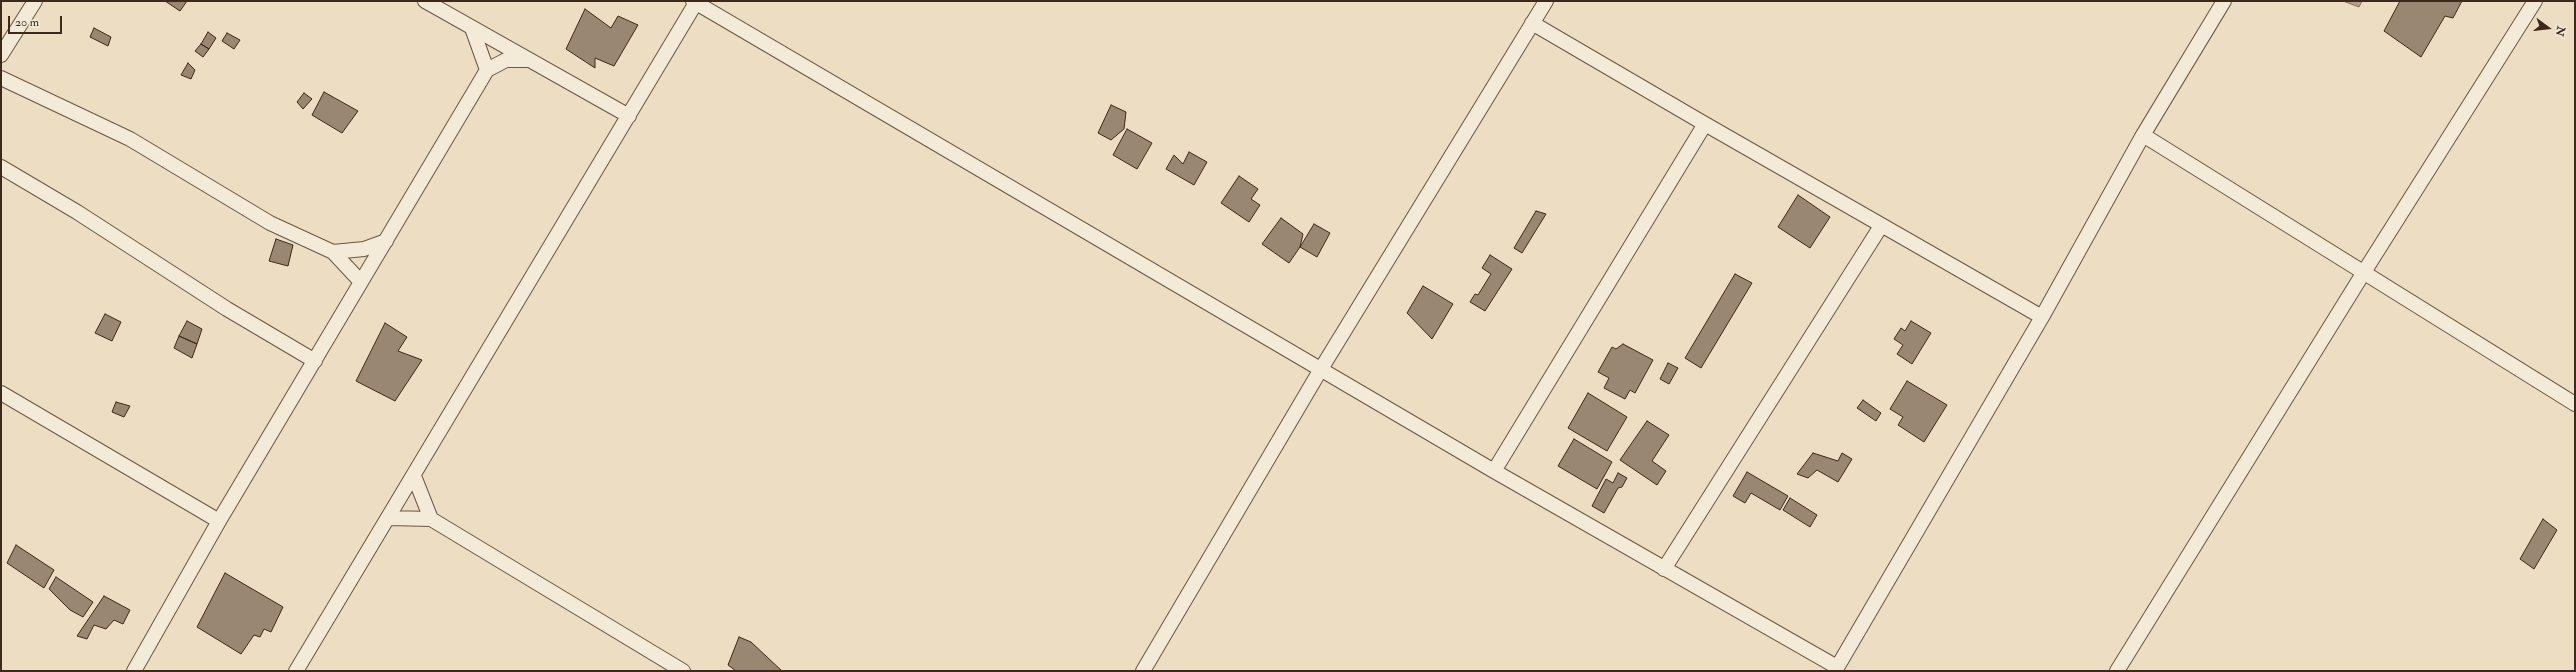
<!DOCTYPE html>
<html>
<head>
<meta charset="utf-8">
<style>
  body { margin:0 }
  #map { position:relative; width:2576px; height:672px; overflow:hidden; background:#eddec3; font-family:"IM FELL Double Pica",serif }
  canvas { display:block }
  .frame { position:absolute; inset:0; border:2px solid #3e2819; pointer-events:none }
  .north { position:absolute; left:2528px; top:8px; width:40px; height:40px; -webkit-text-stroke:3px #f3ead8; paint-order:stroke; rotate:105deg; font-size:11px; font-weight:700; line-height:16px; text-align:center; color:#3e2819 }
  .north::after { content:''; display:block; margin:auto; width:14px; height:18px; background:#3e2819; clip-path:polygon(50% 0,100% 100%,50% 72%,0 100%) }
  .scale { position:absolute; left:8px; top:16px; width:54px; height:18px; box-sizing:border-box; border:2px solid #3e2819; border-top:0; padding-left:5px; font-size:12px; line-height:14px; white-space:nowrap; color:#3e2819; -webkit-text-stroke:3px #f3ead8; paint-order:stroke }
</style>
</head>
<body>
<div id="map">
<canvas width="2576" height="672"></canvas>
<div class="frame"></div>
<div class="north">N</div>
<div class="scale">20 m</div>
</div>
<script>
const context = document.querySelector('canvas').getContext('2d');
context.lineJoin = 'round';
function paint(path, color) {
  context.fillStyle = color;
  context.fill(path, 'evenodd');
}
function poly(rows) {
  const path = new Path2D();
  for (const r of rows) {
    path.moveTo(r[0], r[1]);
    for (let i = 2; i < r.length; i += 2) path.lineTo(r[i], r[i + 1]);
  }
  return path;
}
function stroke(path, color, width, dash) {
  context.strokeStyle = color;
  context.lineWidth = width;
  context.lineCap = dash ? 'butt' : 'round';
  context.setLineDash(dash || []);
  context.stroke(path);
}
const water = poly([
  [2343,1,2362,1,2359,7,2343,1]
]);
paint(water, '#b2a089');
stroke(water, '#84705c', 1);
const building = poly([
  [165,1,187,1,180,11,165,1],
  [2400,1,2462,1,2453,18,2445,16,2421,57,2384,31,2400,1],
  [585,9,611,28,618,16,638,25,614,66,595,58,595,68,566,49,585,9],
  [94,28,111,37,108,46,90,37,94,28],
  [208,32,216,38,209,49,201,44,208,32],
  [227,33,240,40,234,49,222,41,227,33],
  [201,44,209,49,203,57,195,51,201,44],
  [188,63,195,70,191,79,181,75,188,63],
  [324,92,358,111,342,133,312,115,324,92],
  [304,93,312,99,303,109,297,102,304,93],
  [1111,105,1126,112,1124,129,1111,140,1098,133,1111,105],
  [1127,129,1152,143,1137,169,1113,155,1127,129],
  [1189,152,1207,162,1194,185,1166,169,1174,155,1183,164,1189,152],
  [1239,176,1258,189,1251,199,1260,205,1249,222,1221,203,1239,176],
  [1798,195,1830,217,1810,248,1778,227,1798,195],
  [1536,211,1546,214,1522,253,1514,248,1536,211],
  [1281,218,1303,234,1300,247,1289,263,1262,244,1281,218],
  [1314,224,1330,233,1317,257,1300,247,1314,224],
  [276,239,293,245,288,266,269,261,276,239],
  [1490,255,1512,269,1485,311,1470,302,1475,294,1478,295,1491,274,1482,268,1490,255],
  [1735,274,1752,283,1701,368,1685,358,1735,274],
  [1423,286,1453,304,1432,339,1407,313,1423,286],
  [105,314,121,322,112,341,95,333,105,314],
  [187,321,202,329,197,344,179,336,187,321],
  [1911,321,1931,333,1912,364,1897,354,1903,345,1894,339,1901,328,1905,331,1911,321],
  [385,323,407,337,398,351,422,360,395,401,356,381,385,323],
  [179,336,197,344,192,358,174,348,179,336],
  [1623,344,1653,360,1635,393,1630,390,1625,399,1604,388,1609,378,1598,372,1612,347,1616,349,1623,344],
  [1668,363,1678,368,1669,384,1660,379,1668,363],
  [1907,381,1947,405,1924,442,1898,425,1903,417,1890,409,1907,381],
  [1588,393,1627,417,1607,451,1568,428,1588,393],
  [1863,400,1881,413,1876,421,1857,408,1863,400],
  [116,402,130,406,124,417,112,412,116,402],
  [1647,421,1669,435,1652,461,1666,471,1657,485,1620,460,1647,421],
  [1574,439,1612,462,1597,489,1558,466,1574,439],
  [1813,453,1838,461,1842,453,1852,459,1838,482,1817,470,1808,478,1797,474,1813,453],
  [1747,472,1788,496,1780,510,1751,493,1745,503,1733,496,1747,472],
  [1618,473,1627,478,1622,487,1618,488,1604,513,1592,506,1606,479,1613,483,1618,473],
  [1790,498,1817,515,1810,527,1783,510,1790,498],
  [2543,519,2557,530,2534,569,2520,559,2543,519],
  [16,545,54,570,44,588,7,563,16,545],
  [225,573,283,607,271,632,264,629,260,637,254,635,241,654,197,627,225,573],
  [56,577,93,602,83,617,70,610,49,589,56,577],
  [104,596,130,610,123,624,114,620,106,629,94,625,87,639,77,636,104,596],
  [739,637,751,642,782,671,736,671,728,665,739,637]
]);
paint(building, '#998771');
stroke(building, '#3e2819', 1);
const street = poly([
  [425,1,629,116],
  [693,1,1494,471,1837,667],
  [1532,23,1705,124,2042,317],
  [472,28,487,70],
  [1,55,35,1],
  [1,78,130,139,270,223,333,252,361,282],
  [2143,135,2575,404],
  [1,167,77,212,227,309,315,361],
  [333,252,364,249,386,241],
  [1,393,219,521],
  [1494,471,1705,124],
  [414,476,431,519],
  [389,518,431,519,683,671],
  [1664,569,1881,226],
  [134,671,219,521,487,70,506,60,528,60],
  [296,671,697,1],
  [1143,671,1321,369,1546,1],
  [1835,671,2042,317,2143,135,2224,1],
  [2117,671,2364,272,2535,1]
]);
stroke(street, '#6a5644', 16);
stroke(street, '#f3ead8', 14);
</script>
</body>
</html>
